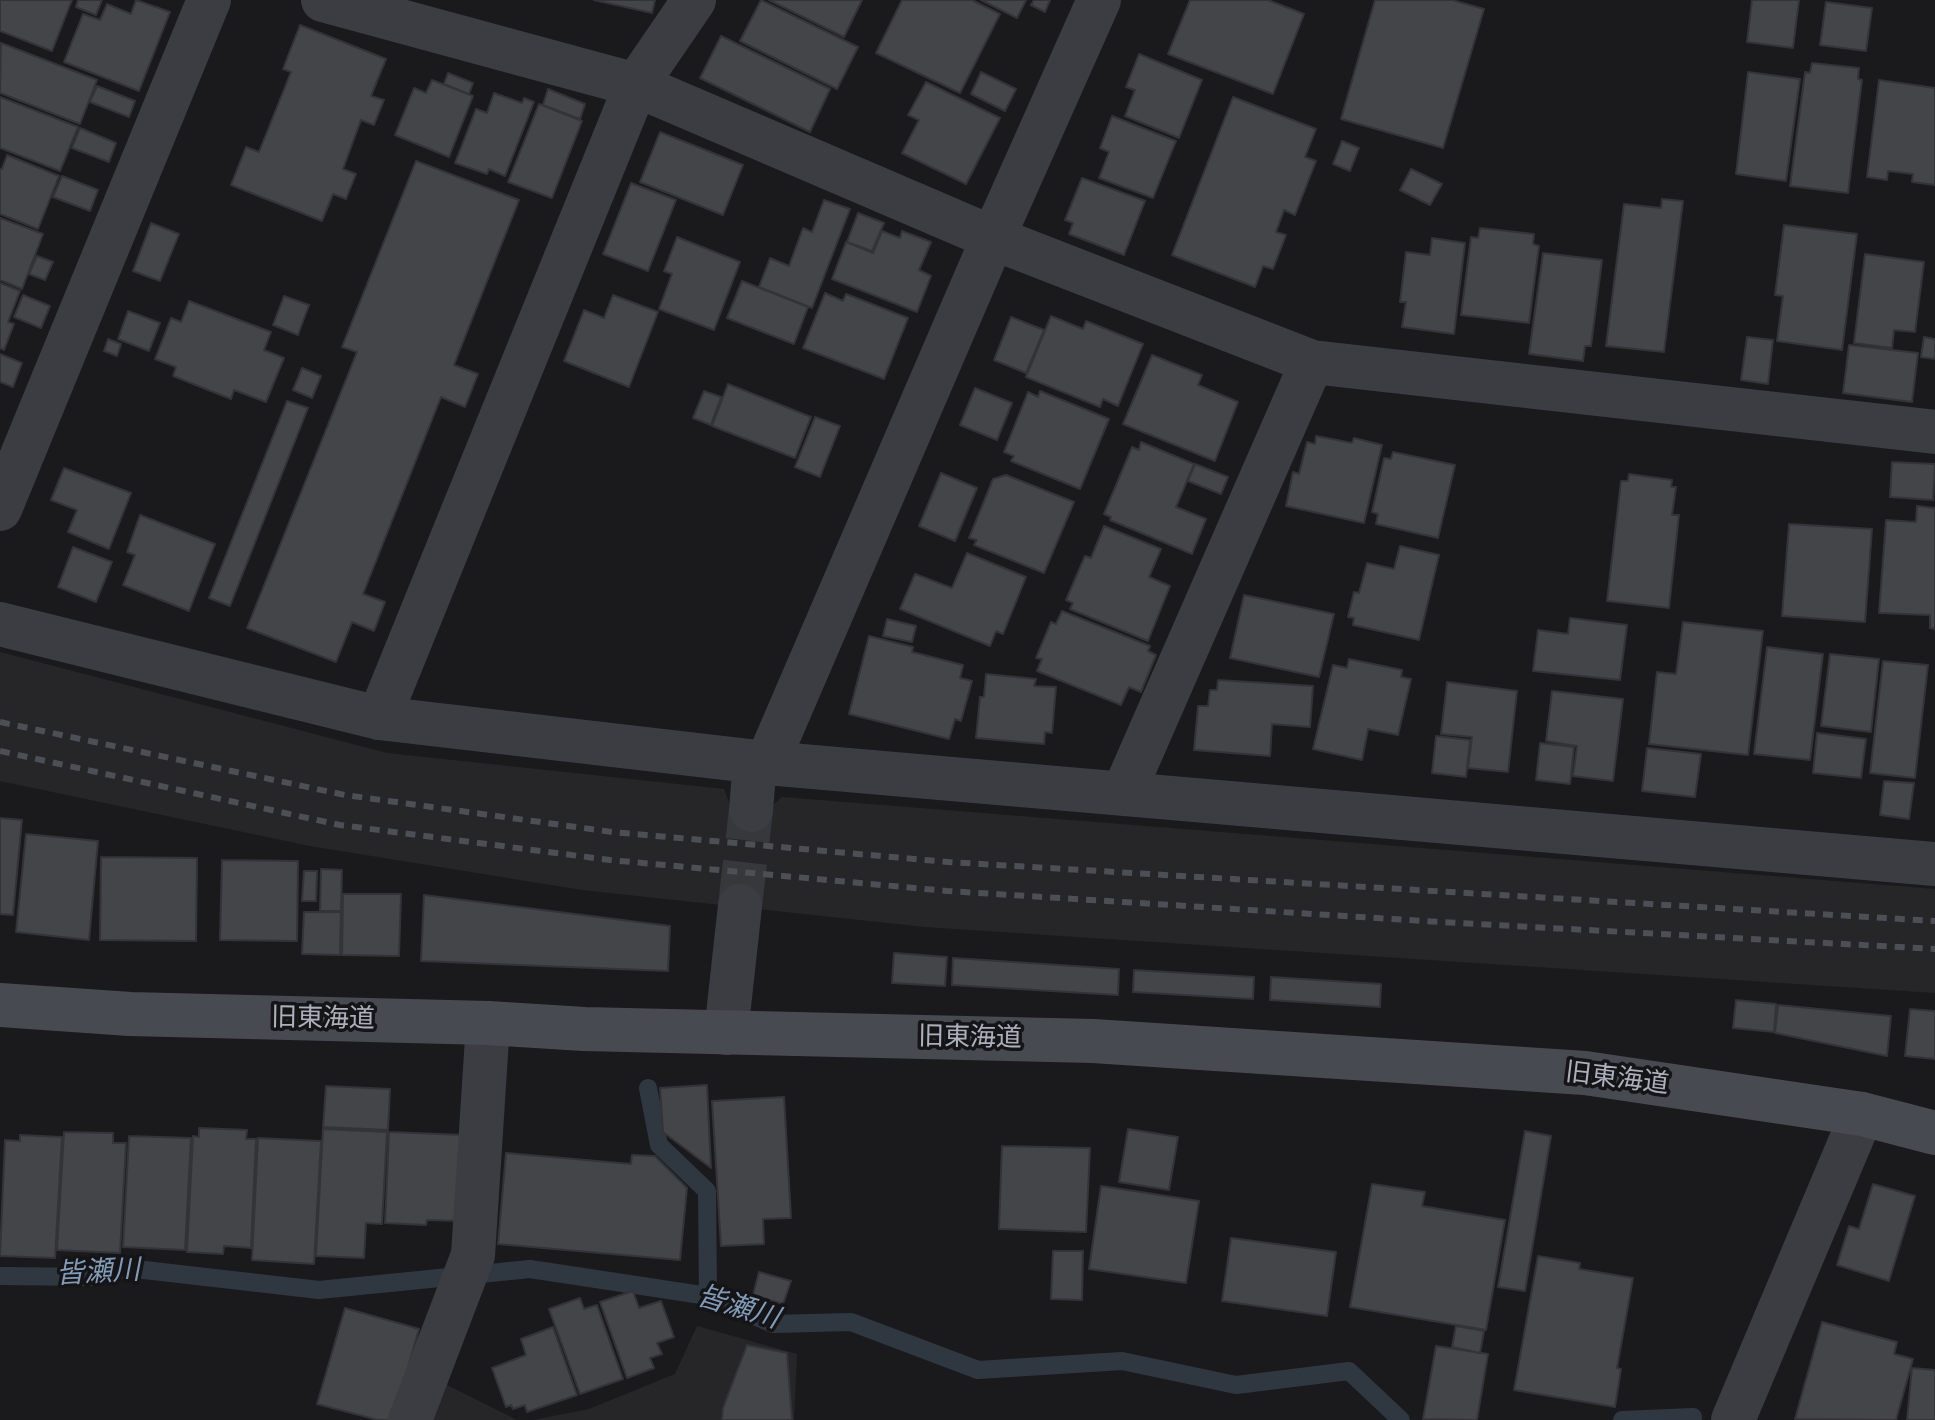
<!DOCTYPE html>
<html>
<head>
<meta charset="utf-8">
<style>
  body { margin:0 }
  canvas { display:block; background:#1a1a1c }
</style>
</head>
<body>
<canvas width="1935" height="1420"></canvas>
<script>
const context = document.querySelector('canvas').getContext('2d');
context.lineJoin = 'round';
function paint(path, color) {
  context.fillStyle = color;
  context.fill(path, 'evenodd');
}
function poly(rows) {
  const path = new Path2D();
  for (const r of rows) {
    path.moveTo(r[0], r[1]);
    for (let i = 2; i < r.length; i += 2) path.lineTo(r[i], r[i + 1]);
  }
  return path;
}
function stroke(path, color, width, dash) {
  context.strokeStyle = color;
  context.lineWidth = width;
  context.lineCap = dash ? 'butt' : 'round';
  context.setLineDash(dash || []);
  context.stroke(path);
}
function label(font, color, halo, rows, align = 'center') {
  context.font = font + ' Helvetica,"Noto Sans JP",sans-serif';
  context.lineWidth = 7;
  context.setLineDash([]);
  context.textBaseline = 'middle';
  context.strokeStyle = halo;
  context.fillStyle = color;
  for (const [text, x, y, turn = 0] of rows) {
    context.save();
    context.translate(x, y);
    context.rotate((+turn || 0) * Math.PI / 180);
    context.textAlign = isNaN(turn) ? turn : align;
    if (halo) context.strokeText(text, 0, 0);
    context.fillText(text, 0, 0);
    context.restore();
  }
}
paint(poly([
  [0,652,387,753,724,789,731,808,773,805,782,797,1935,889,1935,993,925,927,582,890,310,846,0,781],
  [697,1326,797,1354,794,1420,533,1420,589,1409,675,1374],
  [445,1384,517,1420,430,1420]
]), '#262629');
stroke(poly([
  [648,1088,659,1145,707,1191,708,1296],
  [0,1276,95,1277,127,1268,319,1290,530,1269,708,1296,773,1324,851,1322,978,1370,1122,1361,1236,1385,1349,1371,1401,1420],
  [1622,1420,1693,1417]
]), '#2f3841', 18);
const building = poly([
  [0,0,72,0,52,51,0,31,0,0],
  [78,0,102,0,96,15,76,7,78,0],
  [136,0,170,12,139,91,64,62,83,14,100,20,107,4,131,14,136,0],
  [594,0,655,0,652,13,594,0],
  [761,0,858,47,837,89,740,41,761,0],
  [769,0,862,0,844,37,769,0],
  [902,0,972,0,1000,14,960,93,876,53,902,0],
  [981,0,1026,0,1017,18,981,0],
  [1034,0,1050,0,1045,12,1031,5,1034,0],
  [1190,0,1268,0,1304,14,1273,94,1168,54,1190,0],
  [1375,0,1452,0,1484,9,1443,148,1341,119,1375,0],
  [1752,0,1799,0,1793,48,1747,42,1752,0],
  [1826,2,1872,8,1866,51,1820,45,1826,2],
  [300,25,386,59,371,96,384,100,374,125,361,120,343,169,356,174,346,199,333,194,322,221,231,185,246,147,259,152,291,72,283,69,300,25],
  [721,36,830,89,810,132,700,78,721,36],
  [1,43,97,80,80,124,0,93,1,43],
  [1139,54,1202,80,1179,138,1125,116,1135,90,1126,87,1139,54],
  [1812,63,1859,68,1858,79,1862,80,1848,193,1790,186,1805,72,1810,73,1812,63],
  [981,72,1016,89,1005,111,971,94,981,72],
  [1748,72,1800,79,1786,181,1736,174,1748,72],
  [448,73,473,83,469,94,444,84,448,73],
  [432,80,473,96,449,157,395,135,414,88,426,93,432,80],
  [1879,80,1935,88,1935,185,1912,182,1913,174,1888,171,1887,180,1867,177,1879,80],
  [926,82,1000,118,966,184,902,153,919,120,908,115,926,82],
  [97,86,135,101,129,117,90,102,97,86],
  [548,89,585,104,580,119,543,105,548,89],
  [494,93,522,103,524,98,534,102,505,176,489,169,487,174,455,163,476,109,487,113,494,93],
  [0,97,78,127,60,171,0,148,0,97],
  [1233,97,1316,129,1305,157,1316,161,1295,215,1284,210,1276,232,1286,235,1273,269,1263,266,1255,287,1172,255,1233,97],
  [539,104,582,121,552,198,508,182,539,104],
  [1112,116,1176,141,1153,198,1099,178,1109,152,1100,148,1112,116],
  [80,128,116,143,109,162,72,148,80,128],
  [660,132,743,165,723,215,640,182,660,132],
  [1342,141,1359,148,1350,171,1333,164,1342,141],
  [7,155,59,176,38,229,0,214,0,169,2,169,7,155],
  [416,161,519,200,454,365,478,374,465,407,441,397,363,594,385,602,374,631,352,622,336,662,247,628,357,352,342,347,416,161],
  [1411,169,1442,184,1430,205,1400,190,1411,169],
  [62,176,98,190,90,211,53,197,62,176],
  [1082,178,1145,201,1124,255,1069,234,1073,223,1065,220,1082,178],
  [631,183,676,200,648,271,603,254,631,183],
  [1662,199,1683,201,1664,352,1606,346,1624,204,1661,208,1662,199],
  [824,200,850,209,812,308,759,287,770,258,789,266,803,228,812,232,824,200],
  [858,213,884,223,872,251,847,242,858,213],
  [0,218,43,234,22,289,0,280,0,218],
  [151,223,179,234,160,281,133,271,151,223],
  [1784,225,1857,234,1842,350,1777,341,1783,296,1775,295,1784,225],
  [1480,228,1534,234,1533,244,1539,246,1529,323,1461,315,1471,237,1478,238,1480,228],
  [882,231,900,238,902,231,931,242,919,270,931,276,917,312,832,279,846,242,873,253,882,231],
  [677,237,740,262,714,330,659,309,672,274,664,271,677,237],
  [1432,238,1465,243,1454,334,1402,327,1406,302,1400,302,1406,252,1430,255,1432,238],
  [1543,253,1602,260,1591,346,1585,346,1583,361,1529,354,1543,253],
  [1865,254,1924,262,1915,332,1894,330,1892,348,1854,343,1865,254],
  [37,256,53,262,45,280,29,274,37,256],
  [742,281,808,307,794,344,727,318,742,281],
  [0,283,20,291,8,322,14,324,4,350,0,348,0,283],
  [825,293,843,301,846,294,908,318,884,379,803,348,825,293],
  [23,295,50,306,41,328,14,317,23,295],
  [613,295,658,312,629,387,564,361,584,310,604,318,613,295],
  [284,296,309,305,298,335,273,325,284,296],
  [189,301,271,332,264,350,284,358,266,402,234,390,231,399,173,376,176,367,155,359,171,318,181,322,189,301],
  [128,311,160,323,149,351,118,339,128,311],
  [1051,316,1083,329,1086,321,1143,344,1118,406,1103,399,1100,407,1026,377,1051,316],
  [1011,317,1044,330,1026,373,994,360,1011,317],
  [1747,337,1773,340,1768,384,1741,380,1747,337],
  [1924,337,1935,339,1935,359,1921,357,1924,337],
  [108,339,121,344,117,356,104,351,108,339],
  [1849,345,1918,353,1912,402,1843,393,1849,345],
  [0,354,22,363,13,387,0,382,0,354],
  [1152,355,1202,375,1198,385,1238,402,1215,461,1123,424,1152,355],
  [302,368,321,376,312,398,293,390,302,368],
  [728,384,811,417,795,458,712,426,728,384],
  [975,388,1012,403,997,440,960,425,975,388],
  [704,391,721,397,711,425,693,418,704,391],
  [1040,391,1109,419,1080,489,1011,461,1014,456,1004,452,1028,392,1038,397,1040,391],
  [287,401,308,408,230,606,209,598,287,401],
  [815,417,840,426,820,477,795,467,815,417],
  [1316,436,1352,443,1354,438,1382,445,1364,523,1286,506,1293,472,1299,474,1307,442,1315,444,1316,436],
  [1141,442,1194,464,1176,507,1206,519,1192,554,1110,520,1111,517,1104,514,1132,447,1139,450,1141,442],
  [1393,452,1455,465,1438,538,1376,524,1378,514,1372,512,1384,458,1391,459,1393,452],
  [1892,462,1935,464,1933,500,1890,497,1892,462],
  [1195,464,1228,477,1221,494,1188,481,1195,464],
  [64,468,131,493,109,549,68,532,77,510,51,500,64,468],
  [941,473,977,488,955,541,919,526,941,473],
  [1629,474,1672,480,1671,487,1676,487,1672,515,1679,515,1669,608,1607,601,1621,481,1628,481,1629,474],
  [1006,475,1074,502,1044,573,974,545,977,540,969,538,993,479,1006,475],
  [1917,506,1935,508,1935,629,1930,628,1930,615,1879,613,1886,520,1916,522,1917,506],
  [140,515,215,544,189,611,123,585,135,555,127,552,140,515],
  [1789,524,1872,529,1865,622,1782,616,1789,524],
  [1104,526,1161,549,1149,577,1170,586,1148,641,1070,609,1073,603,1066,600,1085,556,1091,558,1104,526],
  [1400,546,1439,555,1419,640,1353,625,1354,618,1348,617,1354,592,1359,593,1367,563,1394,569,1400,546],
  [73,547,112,562,96,602,58,587,73,547],
  [967,553,1026,577,1003,634,996,631,990,646,900,609,915,574,952,588,967,553],
  [1244,595,1334,614,1319,677,1230,658,1244,595],
  [1062,611,1150,646,1148,651,1156,655,1141,692,1129,687,1121,705,1037,671,1042,659,1036,658,1051,622,1056,624,1062,611],
  [1570,618,1627,625,1620,680,1533,671,1538,630,1568,634,1570,618],
  [887,619,916,626,912,642,883,636,887,619],
  [1683,622,1763,631,1748,755,1649,744,1657,672,1676,674,1683,622],
  [869,636,913,647,912,652,963,665,960,678,972,681,961,721,955,719,949,739,849,714,869,636],
  [1767,647,1823,654,1810,760,1754,754,1767,647],
  [1830,654,1879,659,1871,732,1821,726,1830,654],
  [1349,659,1402,670,1401,677,1411,679,1398,735,1368,729,1362,760,1313,749,1333,665,1347,668,1349,659],
  [1883,661,1928,665,1915,778,1870,773,1883,661],
  [986,674,1036,679,1034,686,1056,687,1052,733,1045,732,1044,744,976,738,980,697,984,697,986,674],
  [1218,680,1313,686,1310,727,1272,724,1270,756,1194,750,1198,706,1208,706,1210,690,1217,690,1218,680],
  [1447,682,1517,691,1508,772,1468,768,1472,737,1441,734,1447,682],
  [1552,691,1623,699,1613,781,1573,776,1577,746,1546,741,1552,691],
  [1817,733,1866,739,1861,778,1813,773,1817,733],
  [1436,736,1470,740,1466,777,1432,773,1436,736],
  [1540,743,1574,747,1570,784,1536,780,1540,743],
  [1647,748,1701,754,1695,797,1642,791,1647,748],
  [1884,781,1914,783,1909,819,1880,815,1884,781],
  [0,818,22,820,13,915,0,914,0,818],
  [26,834,98,841,89,940,16,932,26,834],
  [101,857,197,858,196,941,100,940,101,857],
  [222,860,298,861,297,941,220,940,222,860],
  [321,869,342,870,341,911,320,911,321,869],
  [304,871,317,871,316,901,302,901,304,871],
  [343,894,401,894,399,956,342,955,343,894],
  [424,895,670,926,668,971,421,961,424,895],
  [304,912,341,912,340,955,302,954,304,912],
  [894,953,947,957,945,986,892,983,894,953],
  [953,958,1119,969,1118,995,952,985,953,958],
  [1134,970,1254,977,1253,999,1133,992,1134,970],
  [1271,977,1381,984,1380,1007,1270,1000,1271,977],
  [1736,1000,1776,1004,1774,1032,1733,1028,1736,1000],
  [1778,1005,1891,1016,1887,1056,1775,1033,1778,1005],
  [1910,1009,1935,1011,1935,1059,1905,1056,1910,1009],
  [707,1085,711,1168,663,1132,660,1088,707,1085],
  [326,1086,390,1089,388,1130,323,1127,326,1086],
  [784,1097,791,1218,763,1219,764,1244,721,1246,712,1101,784,1097],
  [199,1128,247,1130,246,1139,256,1139,251,1248,224,1246,223,1254,187,1252,193,1136,199,1137,199,1128],
  [323,1129,387,1132,382,1224,366,1223,364,1258,316,1256,323,1129],
  [1128,1129,1178,1137,1169,1190,1119,1182,1128,1129],
  [1525,1131,1551,1136,1525,1291,1498,1287,1525,1131],
  [64,1132,113,1133,113,1143,126,1143,120,1253,57,1250,64,1132],
  [389,1132,463,1135,459,1221,427,1220,426,1225,385,1223,389,1132],
  [20,1135,62,1137,55,1258,0,1256,5,1140,20,1141,20,1135],
  [129,1136,191,1138,185,1250,123,1247,129,1136],
  [258,1138,321,1141,314,1264,252,1260,258,1138],
  [1002,1146,1090,1148,1086,1232,999,1229,1002,1146],
  [506,1153,631,1164,632,1155,655,1156,687,1188,680,1260,498,1244,506,1153],
  [1372,1184,1425,1192,1422,1206,1505,1220,1486,1330,1350,1307,1372,1184],
  [1873,1184,1915,1196,1889,1281,1837,1265,1849,1226,1859,1229,1873,1184],
  [1101,1186,1199,1201,1186,1283,1089,1269,1101,1186],
  [1231,1238,1336,1252,1327,1316,1222,1301,1231,1238],
  [1053,1251,1083,1251,1082,1300,1051,1299,1053,1251],
  [1538,1256,1580,1263,1579,1269,1633,1278,1617,1368,1621,1369,1615,1407,1514,1390,1538,1256],
  [759,1272,791,1281,783,1304,753,1295,759,1272],
  [633,1291,639,1308,661,1301,674,1337,657,1343,662,1354,650,1358,654,1368,627,1378,600,1302,633,1291],
  [580,1298,584,1309,597,1305,623,1379,580,1394,549,1309,580,1298],
  [345,1308,419,1329,393,1420,378,1420,317,1404,345,1308],
  [1822,1322,1897,1342,1894,1354,1913,1359,1896,1420,1795,1419,1822,1322],
  [1456,1326,1484,1331,1480,1353,1452,1347,1456,1326],
  [553,1327,577,1395,527,1412,525,1405,513,1409,511,1405,506,1407,492,1368,526,1355,521,1339,553,1327],
  [747,1345,787,1353,792,1420,722,1420,723,1408,747,1345],
  [1436,1346,1488,1354,1477,1420,1423,1419,1436,1346],
  [1912,1368,1935,1370,1935,1420,1907,1420,1912,1368]
]);
paint(building, '#444549');
stroke(building, '#343438', 2);
stroke(poly([
  [740,906,751,810]
]), '#37383c', 44, [44, 22]);
stroke(poly([
  [323,0,636,85,993,238,1312,362,1935,432],
  [0,509,209,0],
  [0,624,379,718,767,763,1935,864],
  [379,718,636,85,694,0],
  [767,763,993,238,1099,0],
  [1123,794,1312,362],
  [751,810,755,761],
  [726,1033,740,906],
  [410,1420,473,1255,488,1023],
  [1733,1420,1862,1114]
]), '#3c3d43', 44);
stroke(poly([
  [0,1005,130,1014,488,1023,584,1029,1093,1041,1585,1073,1862,1114,1935,1133]
]), '#484a52', 44);
stroke(poly([
  [0,722,345,795,612,832,948,862,1935,921],
  [0,751,340,825,610,860,947,891,1441,922,1935,949]
]), '#4d4f57', 6, [10, 8]);
label('26px', '#acb0bc', '#151517', [
  ["旧東海道",323,1019,1],
  ["旧東海道",970,1038,1],
  ["旧東海道",1617,1079,7]
]);
label('italic 28px', '#829bb8', '#151517', [
  ["皆瀬川",98,1273,-3],
  ["皆瀬川",738,1308,17]
]);
</script>
</body>
</html>
